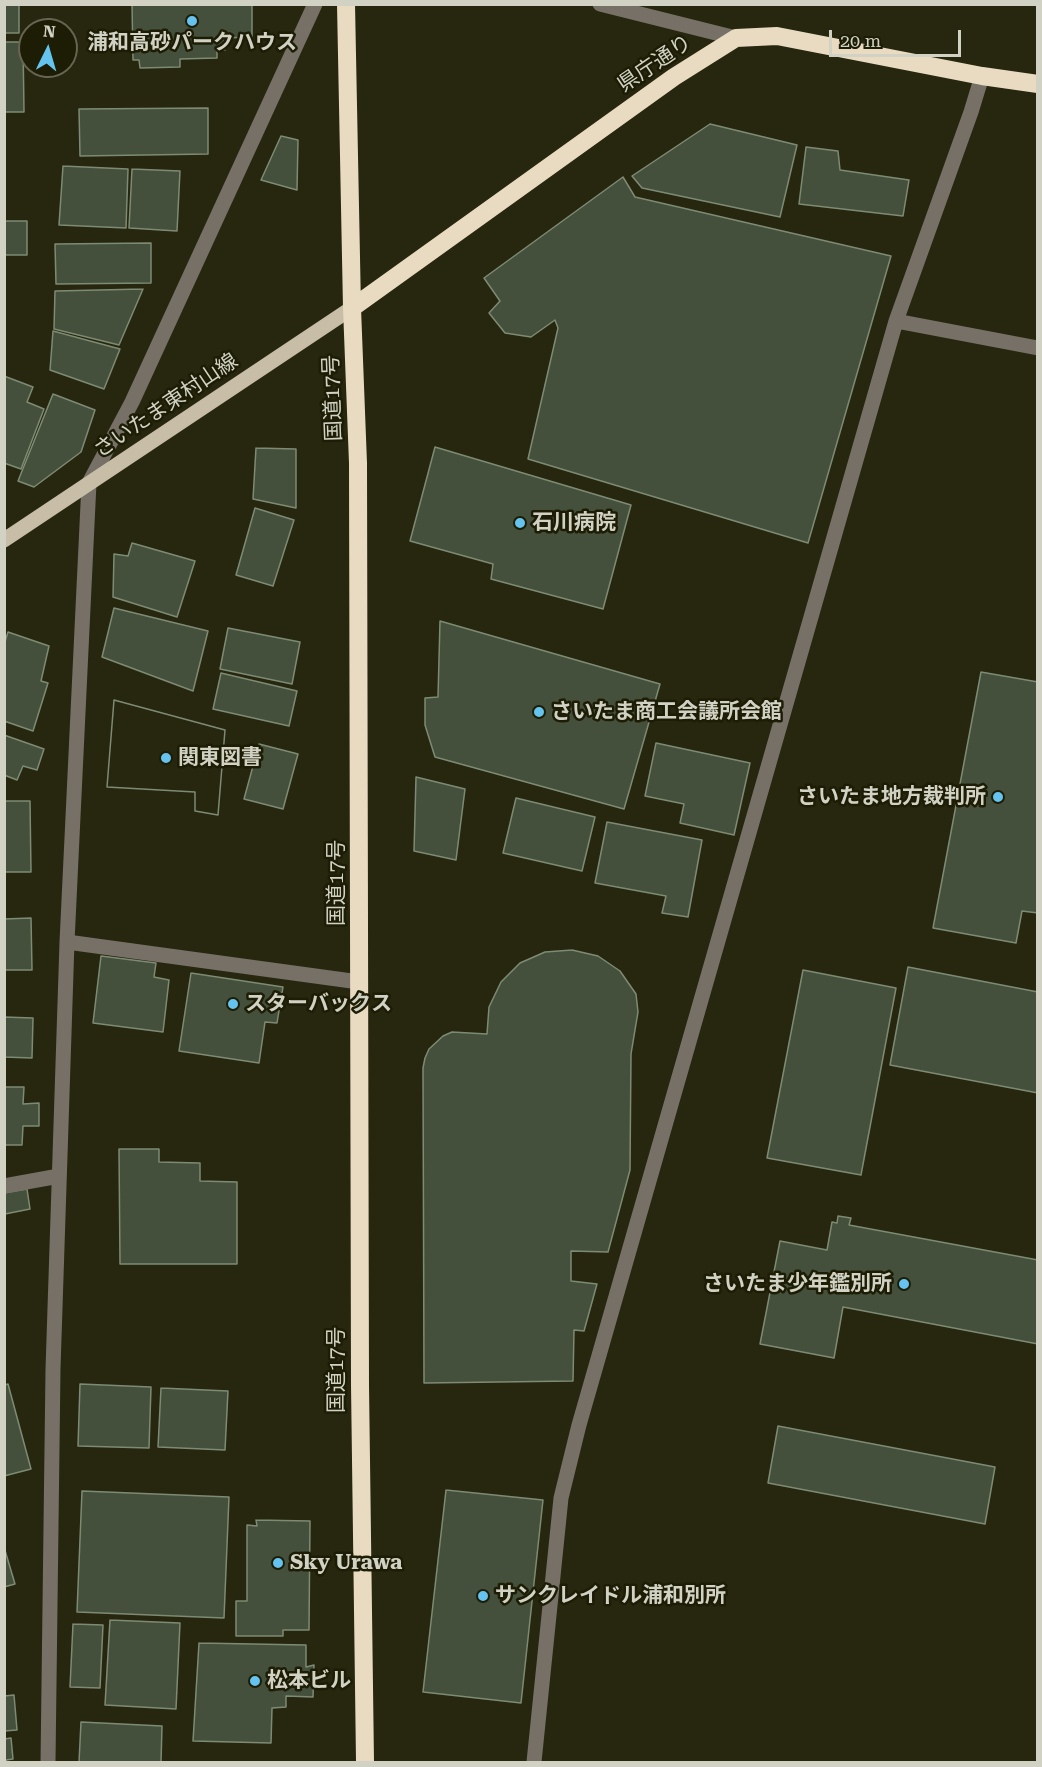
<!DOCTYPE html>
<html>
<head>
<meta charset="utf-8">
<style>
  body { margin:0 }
  #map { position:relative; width:1042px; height:1767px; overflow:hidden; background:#27260f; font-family:"Roboto Serif",serif }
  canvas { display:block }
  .frame { position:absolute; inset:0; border:6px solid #d2d2c4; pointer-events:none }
  .north { position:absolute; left:18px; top:18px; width:60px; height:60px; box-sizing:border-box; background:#1d1d06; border:2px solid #656552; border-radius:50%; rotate:5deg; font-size:16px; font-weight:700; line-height:24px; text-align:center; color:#d2d2c4 }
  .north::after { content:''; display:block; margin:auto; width:21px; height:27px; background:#65c4ef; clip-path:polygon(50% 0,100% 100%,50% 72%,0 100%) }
  .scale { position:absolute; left:829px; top:30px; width:132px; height:27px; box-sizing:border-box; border:3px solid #d2d2c4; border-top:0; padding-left:8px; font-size:18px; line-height:21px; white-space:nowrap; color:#d2d2c4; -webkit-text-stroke:4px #1d1d06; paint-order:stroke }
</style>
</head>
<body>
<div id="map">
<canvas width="1042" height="1767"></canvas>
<div class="frame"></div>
<div class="north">N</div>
<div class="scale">20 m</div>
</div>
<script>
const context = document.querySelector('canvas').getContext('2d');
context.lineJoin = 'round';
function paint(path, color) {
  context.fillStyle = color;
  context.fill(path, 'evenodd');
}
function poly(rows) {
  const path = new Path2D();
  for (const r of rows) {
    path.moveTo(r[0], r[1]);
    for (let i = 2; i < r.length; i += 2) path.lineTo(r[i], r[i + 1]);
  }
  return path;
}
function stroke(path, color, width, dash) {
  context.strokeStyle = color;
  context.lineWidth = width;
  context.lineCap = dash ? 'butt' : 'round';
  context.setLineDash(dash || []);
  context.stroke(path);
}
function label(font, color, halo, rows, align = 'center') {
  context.font = font + ' "Roboto Serif","Noto Sans JP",serif';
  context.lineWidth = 5;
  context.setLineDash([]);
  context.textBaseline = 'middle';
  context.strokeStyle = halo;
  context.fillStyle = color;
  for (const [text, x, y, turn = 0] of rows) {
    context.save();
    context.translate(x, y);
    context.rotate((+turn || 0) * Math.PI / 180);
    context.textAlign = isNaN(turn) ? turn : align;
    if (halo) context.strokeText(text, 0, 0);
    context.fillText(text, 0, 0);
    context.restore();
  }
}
const building = poly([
  [4,4,19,4,19,33,4,33,4,4],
  [132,4,252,4,252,37,224,38,225,50,217,50,217,58,180,59,180,67,140,68,139,60,133,60,132,4],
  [4,42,23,42,24,112,4,112,4,42],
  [208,108,208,154,80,156,79,109,208,108],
  [710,124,797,145,780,217,642,188,632,176,710,124],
  [281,136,298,140,297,190,261,180,281,136],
  [806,147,838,151,840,170,909,180,903,216,799,204,806,147],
  [63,166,128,169,126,228,59,225,63,166],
  [132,169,180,171,177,231,129,228,132,169],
  [623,177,635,197,891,256,808,543,528,459,558,328,555,320,531,337,505,333,489,313,500,301,484,278,623,177],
  [4,221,27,221,27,255,4,255,4,221],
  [151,243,151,283,56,284,55,244,151,243],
  [143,289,119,345,54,329,55,291,143,289],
  [53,331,120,349,104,389,50,370,53,331],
  [4,376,33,387,27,402,44,409,21,469,4,463,4,376],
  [53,394,95,410,81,452,34,487,18,481,53,394],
  [435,447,631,505,603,609,491,579,493,564,410,541,435,447],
  [256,448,296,449,296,508,253,499,256,448],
  [255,508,294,520,273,586,236,575,255,508],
  [132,543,195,561,177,617,113,597,114,554,128,556,132,543],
  [114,608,208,631,193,691,102,657,114,608],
  [440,621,660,684,624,809,435,757,425,725,425,698,438,697,440,621],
  [228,628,300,642,292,684,220,669,228,628],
  [8,632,49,646,41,681,48,683,33,731,4,721,4,645,8,632],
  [981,672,1038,682,1038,913,1022,911,1016,943,933,928,981,672],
  [221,673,297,691,289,726,213,709,221,673],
  [114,700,225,730,218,815,195,811,195,792,107,787,114,700],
  [114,700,225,730,218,815,195,811,195,792,107,787,114,700],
  [4,735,44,749,37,770,23,766,17,780,4,775,4,735],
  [656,743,750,763,734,835,680,823,684,804,645,796,656,743],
  [259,744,298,754,283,809,244,799,259,744],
  [416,777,465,789,456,860,414,851,416,777],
  [516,798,595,817,582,871,503,853,516,798],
  [4,801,30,801,31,872,4,872,4,801],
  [607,822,702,840,688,917,662,913,666,896,595,883,607,822],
  [31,918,32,970,4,970,4,919,31,918],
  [572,950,598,956,620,971,636,994,638,1012,631,1054,630,1170,608,1252,571,1251,571,1281,597,1284,584,1331,574,1330,573,1381,424,1383,423,1068,425,1058,429,1049,443,1036,452,1032,487,1034,489,1007,501,982,520,963,545,952,572,950],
  [101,956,156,963,154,977,169,980,163,1032,93,1023,101,956],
  [908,967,1038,992,1038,1093,890,1065,908,967],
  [803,970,896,988,861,1175,767,1158,803,970],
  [191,973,283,987,277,1023,265,1022,259,1063,179,1051,191,973],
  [4,1017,33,1018,32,1058,4,1057,4,1017],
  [4,1087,24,1087,23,1104,39,1103,39,1126,23,1126,22,1145,4,1145,4,1087],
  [119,1149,159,1149,159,1162,200,1163,200,1181,237,1182,237,1264,120,1264,119,1149],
  [27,1189,30,1209,5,1214,4,1193,27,1189],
  [838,1216,851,1218,849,1225,1038,1260,1038,1344,843,1307,834,1358,760,1344,780,1241,827,1250,832,1222,837,1223,838,1216],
  [8,1384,31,1469,4,1476,4,1385,8,1384],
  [80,1384,151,1387,149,1448,78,1446,80,1384],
  [161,1388,228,1391,225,1450,158,1447,161,1388],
  [778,1426,995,1467,985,1524,768,1483,778,1426],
  [446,1490,543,1500,521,1703,423,1692,446,1490],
  [82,1491,229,1497,224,1618,77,1612,82,1491],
  [256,1520,310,1521,309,1630,283,1630,283,1636,236,1636,236,1601,247,1601,247,1525,257,1526,256,1520],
  [4,1547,15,1584,4,1587,4,1547],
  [110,1620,180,1623,176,1709,105,1705,110,1620],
  [73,1624,103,1625,100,1688,70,1687,73,1624],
  [199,1643,306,1645,306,1667,314,1665,313,1697,286,1696,286,1707,272,1708,271,1743,193,1741,199,1643],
  [14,1695,17,1730,4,1731,4,1696,14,1695],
  [81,1722,162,1726,161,1762,79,1762,81,1722],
  [11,1738,13,1759,6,1760,7,1762,4,1762,4,1739,11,1738]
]);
paint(building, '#44503b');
stroke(building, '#7e8b74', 1.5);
stroke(poly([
  [600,4,736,38],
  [896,321,1038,348],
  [67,942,359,982],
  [4,1186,59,1176],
  [48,1762,53,1369,67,942,89,483,132,402,315,4],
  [534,1762,561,1498,579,1425,896,321,971,112,982,76]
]), '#767066', 15);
stroke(poly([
  [4,540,352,308]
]), '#c8bda7', 15);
stroke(poly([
  [346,4,352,308,358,463,360,1385,365,1762],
  [352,308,674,77,736,38,777,36,982,76,1038,84]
]), '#e9dbc1', 18);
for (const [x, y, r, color] of [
  [192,21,6,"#65c4ef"],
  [520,523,6,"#65c4ef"],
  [539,712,6,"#65c4ef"],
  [166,758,6,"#65c4ef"],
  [998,797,6,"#65c4ef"],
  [233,1004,6,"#65c4ef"],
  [904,1284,6,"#65c4ef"],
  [278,1563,6,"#65c4ef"],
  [483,1596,6,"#65c4ef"],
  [255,1681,6,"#65c4ef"]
]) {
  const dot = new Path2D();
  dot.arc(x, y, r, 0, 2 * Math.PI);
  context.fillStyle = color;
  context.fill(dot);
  stroke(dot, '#1d1d06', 2);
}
label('bold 21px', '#d2d2c4', '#1d1d06', [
  ["浦和高砂パークハウス",192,43,"center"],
  ["石川病院",532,523],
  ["さいたま商工会議所会館",551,712],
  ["関東図書",178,758],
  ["さいたま地方裁判所",986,797,"right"],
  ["スターバックス",245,1004],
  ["さいたま少年鑑別所",892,1284,"right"],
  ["Sky Urawa",290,1563],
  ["サンクレイドル浦和別所",495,1596],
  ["松本ビル",267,1681]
], 'left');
label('21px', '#d2d2c4', '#1d1d06', [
  ["県庁通り",655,64,-34],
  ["国道17号",333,398,-92],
  ["さいたま東村山線",166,406,-34],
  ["国道17号",337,883,-90],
  ["国道17号",337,1370,-90]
]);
</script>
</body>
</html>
